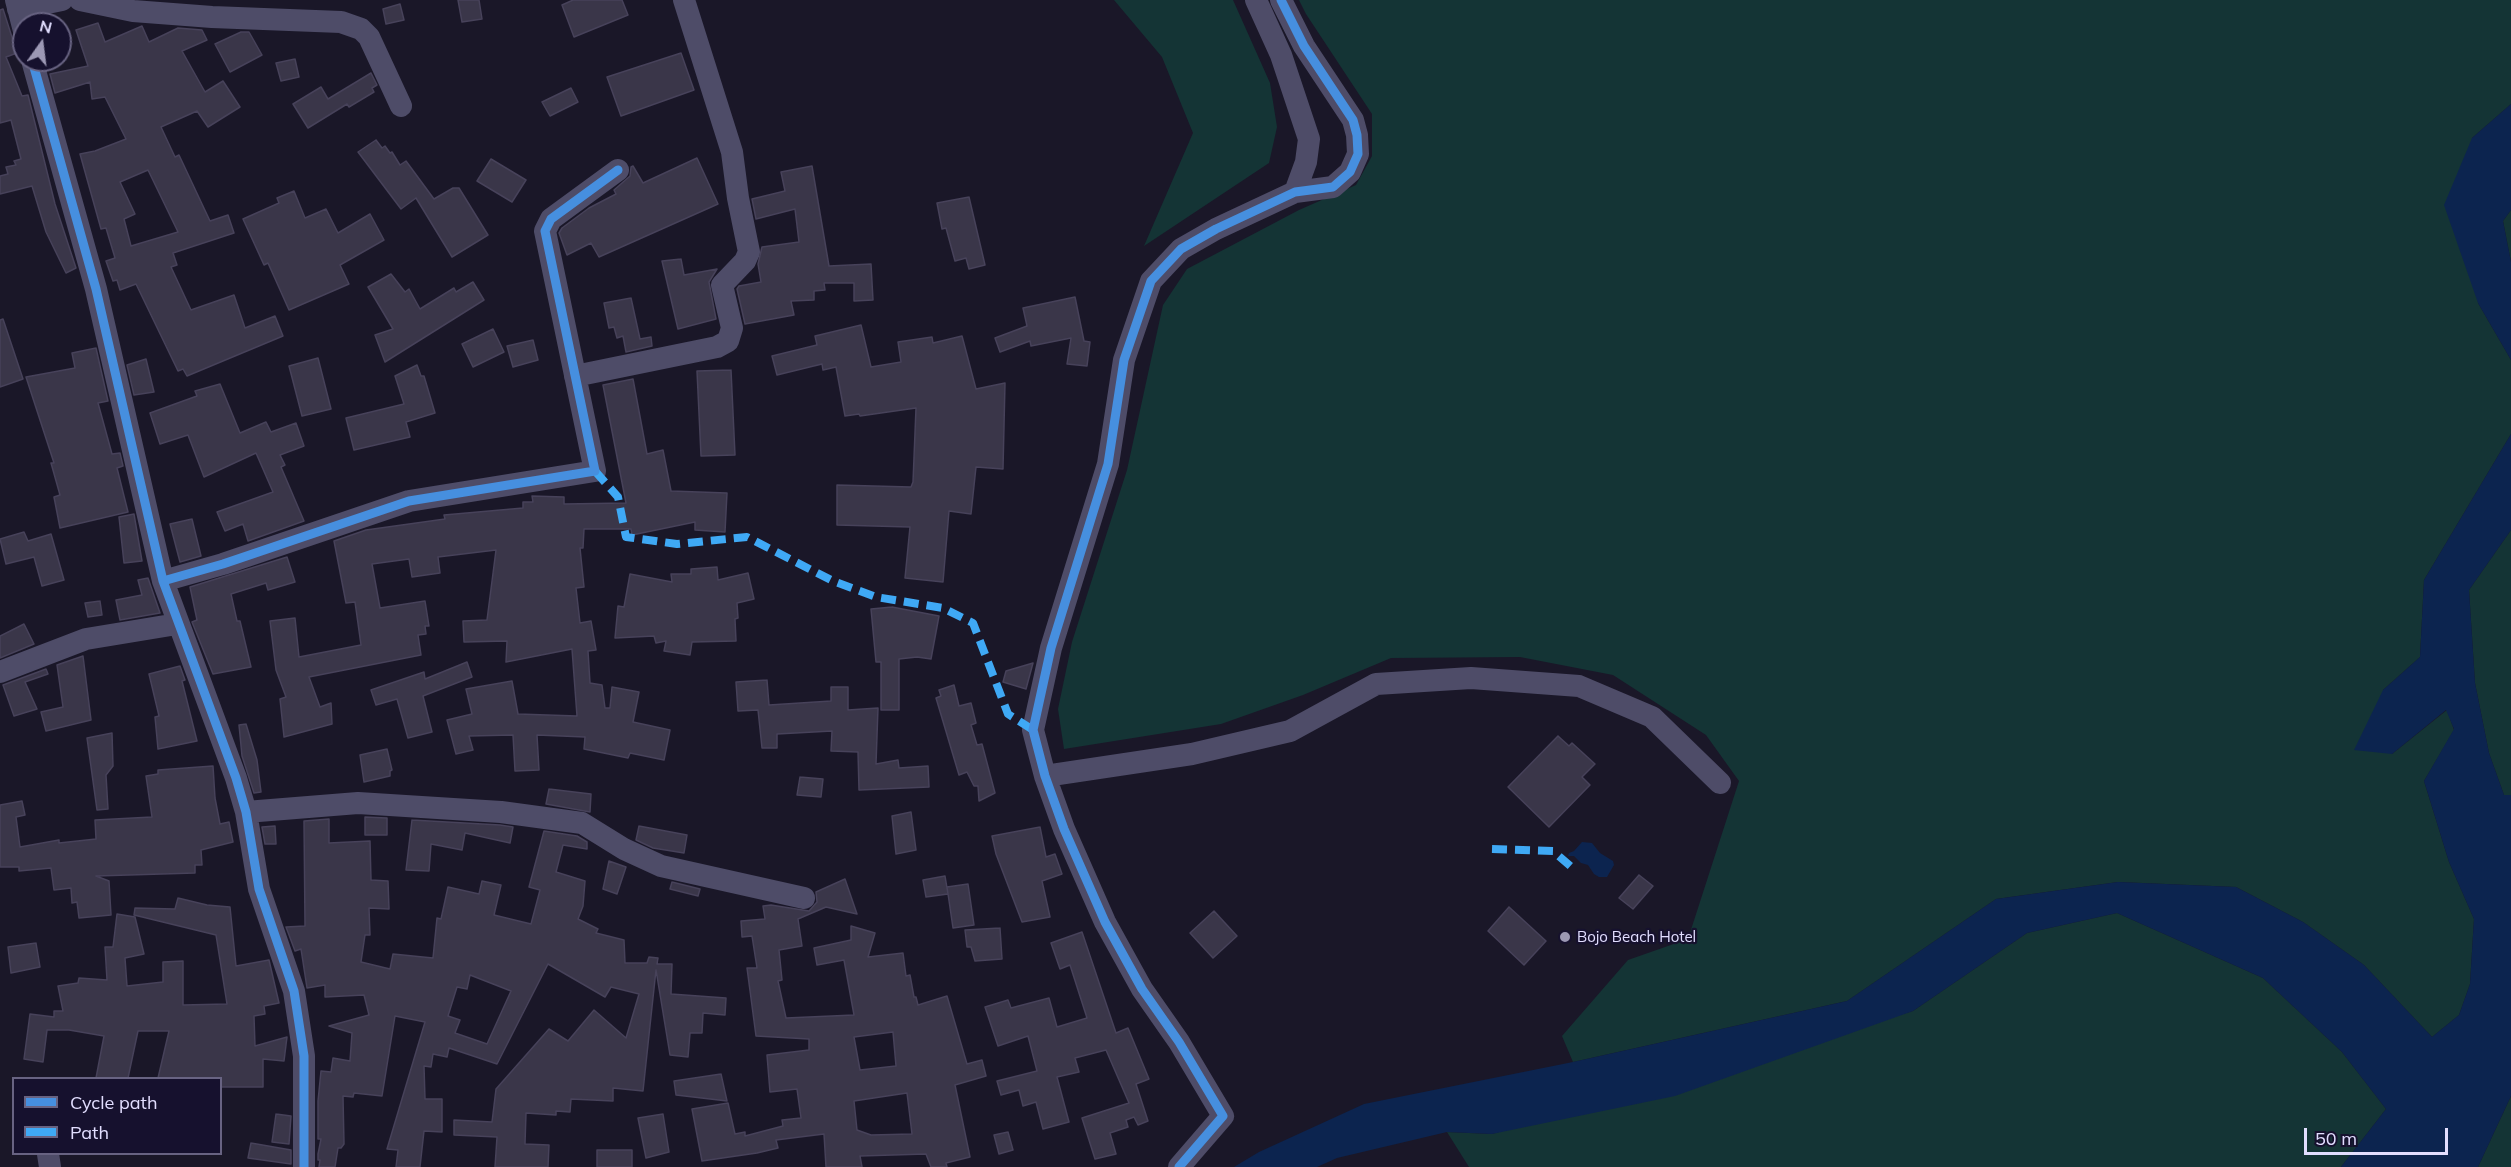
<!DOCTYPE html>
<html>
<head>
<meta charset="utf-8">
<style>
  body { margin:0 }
  #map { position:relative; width:2511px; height:1167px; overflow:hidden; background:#1a1728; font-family:Mulish,sans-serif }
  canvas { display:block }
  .legend { position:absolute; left:12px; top:1077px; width:210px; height:78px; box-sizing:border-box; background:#16112e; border:2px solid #686382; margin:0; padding:8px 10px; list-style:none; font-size:18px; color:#e2deff }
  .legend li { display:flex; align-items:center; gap:12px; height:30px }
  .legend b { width:30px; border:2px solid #686382 }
  .north { position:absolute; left:12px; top:12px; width:60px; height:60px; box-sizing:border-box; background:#16112e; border:2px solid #686382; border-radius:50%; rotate:14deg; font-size:16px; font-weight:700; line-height:24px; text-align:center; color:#e2deff }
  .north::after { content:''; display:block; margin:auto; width:21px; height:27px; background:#9c98b4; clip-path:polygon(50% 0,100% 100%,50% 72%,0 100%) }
  .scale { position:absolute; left:2304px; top:1128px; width:144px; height:27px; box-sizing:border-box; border:3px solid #e2deff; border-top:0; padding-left:8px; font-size:18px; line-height:21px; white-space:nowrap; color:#e2deff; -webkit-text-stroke:4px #16112e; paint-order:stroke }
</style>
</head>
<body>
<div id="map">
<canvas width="2511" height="1167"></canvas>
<ul class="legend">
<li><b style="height:8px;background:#468fdf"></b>Cycle path</li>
<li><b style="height:8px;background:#3fa9f5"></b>Path</li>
</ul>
<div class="north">N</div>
<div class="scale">50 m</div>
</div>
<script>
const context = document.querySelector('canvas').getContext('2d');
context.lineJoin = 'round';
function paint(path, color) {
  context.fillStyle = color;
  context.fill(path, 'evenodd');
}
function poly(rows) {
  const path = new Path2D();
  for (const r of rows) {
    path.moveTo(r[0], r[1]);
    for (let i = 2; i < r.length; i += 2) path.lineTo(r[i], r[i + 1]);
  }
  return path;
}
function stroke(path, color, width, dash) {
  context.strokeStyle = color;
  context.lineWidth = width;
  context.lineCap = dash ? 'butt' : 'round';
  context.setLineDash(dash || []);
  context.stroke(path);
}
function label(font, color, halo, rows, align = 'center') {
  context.font = font + ' Mulish,sans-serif';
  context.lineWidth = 4.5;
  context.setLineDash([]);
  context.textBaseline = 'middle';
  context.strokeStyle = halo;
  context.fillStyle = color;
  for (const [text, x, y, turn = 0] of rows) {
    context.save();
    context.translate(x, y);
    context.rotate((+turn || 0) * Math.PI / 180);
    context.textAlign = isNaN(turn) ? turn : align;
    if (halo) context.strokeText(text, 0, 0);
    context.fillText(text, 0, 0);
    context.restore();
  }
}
paint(poly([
  [1114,0,1233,0,1270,83,1277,127,1269,163,1144,246,1193,133,1162,57],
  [1299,0,2511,0,2511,104,2472,138,2478,303,2511,360,2511,434,2424,580,2420,657,2383,690,2392,754,2447,710,2454,730,2424,781,2449,862,2474,919,2470,984,2459,1015,2432,1037,2364,965,2303,922,2236,887,2118,882,1996,899,1847,1001,1573,1062,1562,1036,1628,960,1688,939,1739,781,1706,735,1613,675,1520,657,1391,658,1303,695,1221,724,1064,749,1058,709,1072,642,1127,470,1163,305,1187,269,1299,210,1356,185,1372,156,1372,114,1306,14],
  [2511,210,2511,262,2503,221],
  [2511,530,2511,795,2504,795,2489,753,2475,683,2469,590],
  [2117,913,2263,978,2342,1052,2386,1109,2341,1167,1469,1167,1447,1132,1492,1134,1913,1011,2027,933],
  [2511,1096,2511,1167,2478,1167]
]), '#143435');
paint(poly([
  [2511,104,2511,210,2503,221,2511,262,2511,360,2478,303,2444,205,2472,138],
  [2511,434,2511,530,2469,590,2475,683,2489,753,2504,795,2511,795,2511,1096,2478,1167,2341,1167,2386,1109,2342,1052,2263,978,2117,913,2027,933,1913,1011,1675,1096,1492,1134,1447,1132,1337,1158,1317,1167,1234,1167,1259,1152,1364,1104,1573,1062,1847,1001,1996,899,2118,882,2236,887,2303,922,2364,965,2432,1037,2459,1015,2470,984,2474,919,2449,862,2424,781,2454,729,2446,710,2392,754,2354,750,2383,690,2420,657,2424,580],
  [1582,842,1592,843,1600,853,1613,861,1614,865,1607,877,1599,877,1594,874,1588,865,1581,863,1574,856,1568,856,1569,853,1574,851]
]), '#0c244f');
const building = poly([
  [458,0,479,0,482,19,462,22,458,0],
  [573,0,622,0,628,15,574,37,562,5,573,0],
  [400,4,404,20,386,24,383,9,400,4],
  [3,9,17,53,6,57,22,96,28,95,55,204,76,268,66,273,46,232,32,186,0,194,0,176,8,174,6,167,16,165,14,161,21,159,11,120,0,123,0,10,3,9],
  [98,23,105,42,142,26,149,42,178,28,202,30,207,40,182,51,205,92,223,81,240,107,208,127,197,111,161,127,175,157,179,155,210,221,228,215,234,233,173,253,177,265,171,267,191,310,234,295,245,328,275,316,283,336,187,376,183,369,178,371,136,284,120,290,117,280,113,281,106,261,115,258,106,228,101,229,80,154,95,151,126,139,105,97,92,99,90,82,55,93,50,74,88,66,76,30,98,23],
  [148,170,178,232,131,246,124,219,135,214,120,182,148,170],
  [241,32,249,32,262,55,230,72,215,44,241,32],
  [681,53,694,90,621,116,607,77,681,53],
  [295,59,299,77,281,81,276,63,295,59],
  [371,73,377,85,372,88,374,92,349,107,347,104,308,128,293,104,321,87,328,99,371,73],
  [571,88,578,102,550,116,542,102,571,88],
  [376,140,382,148,385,146,390,153,392,152,400,165,406,161,434,199,453,188,459,188,488,235,452,257,416,198,401,209,358,152,376,140],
  [697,158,718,204,599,257,591,243,567,255,559,233,562,228,589,208,616,194,614,190,630,176,631,167,633,166,643,183,697,158],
  [491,159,526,180,512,202,477,181,491,159],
  [812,166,829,266,871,264,873,300,854,301,854,283,824,283,825,290,814,291,814,300,791,301,794,315,745,324,737,289,739,286,761,282,758,264,762,247,799,242,795,209,756,219,752,199,785,191,781,172,812,166],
  [294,191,305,218,326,209,338,233,370,214,384,240,340,265,349,284,289,310,268,263,264,265,243,219,279,203,277,198,294,191],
  [969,197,985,265,969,269,966,258,955,261,946,228,942,229,937,203,969,197],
  [681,259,684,275,717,269,709,282,716,319,678,329,662,261,681,259],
  [391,274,405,292,409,289,420,309,454,288,456,292,473,282,484,300,385,362,375,335,393,329,368,287,391,274],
  [1075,297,1084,341,1090,342,1087,366,1067,364,1071,338,1031,346,1030,341,1000,352,995,338,1027,326,1023,308,1075,297],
  [631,298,640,339,651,337,652,346,626,352,623,336,617,338,614,327,609,328,604,303,631,298],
  [3,319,23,379,0,387,0,320,3,319],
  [861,325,871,367,901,362,898,342,932,337,933,343,962,336,976,389,1005,383,1003,469,976,467,971,514,949,511,943,582,905,578,910,527,837,525,837,485,911,487,913,482,916,408,860,416,859,414,845,416,836,367,823,370,822,364,777,375,772,356,817,345,815,336,861,325],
  [493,329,504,352,473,367,462,344,493,329],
  [533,340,538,360,513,367,507,346,533,340],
  [96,348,108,401,98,403,112,454,120,453,123,466,117,468,128,512,60,528,54,497,60,495,51,463,54,463,26,377,75,368,72,353,96,348],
  [318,358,331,409,302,416,289,366,318,358],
  [146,359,154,392,134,395,127,365,146,359],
  [417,365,421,376,424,376,435,413,406,422,410,437,354,450,346,418,404,404,395,376,417,365],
  [731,370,735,455,701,456,697,371,731,370],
  [633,379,647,454,663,450,671,491,727,493,725,532,695,530,695,522,632,535,631,529,584,529,583,548,580,548,584,587,576,588,580,623,591,621,596,650,588,651,590,683,602,685,605,708,610,708,612,687,639,692,633,722,670,730,664,760,630,753,628,758,584,749,585,737,537,735,539,770,515,771,513,735,469,736,473,750,456,754,447,720,472,714,466,689,512,681,518,714,577,716,572,649,506,662,507,641,464,642,463,621,487,620,496,550,438,557,440,573,412,577,409,559,372,564,380,608,425,601,429,626,425,626,426,634,418,635,421,655,309,677,320,707,331,703,332,724,284,737,280,699,286,697,276,670,270,621,295,618,299,657,361,645,355,602,346,603,334,541,366,530,445,519,444,515,523,508,523,502,533,502,532,496,564,497,564,504,626,503,603,385,633,379],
  [220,384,240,433,266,422,271,432,296,423,304,446,280,455,285,465,281,467,304,521,248,541,243,524,225,531,217,512,273,492,256,453,204,477,188,435,160,444,150,413,197,396,195,391,220,384],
  [134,514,142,561,124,563,119,517,134,514],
  [192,519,201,556,180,562,170,524,192,519],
  [24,532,28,541,51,534,64,580,42,586,34,557,6,564,0,539,24,532],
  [287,557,295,582,268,590,266,583,231,594,237,621,240,621,251,667,213,674,192,622,197,620,190,587,287,557],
  [717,567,718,580,748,573,754,599,737,603,738,618,735,619,736,641,692,642,690,655,664,651,666,641,656,643,654,636,615,638,618,606,624,607,630,574,672,582,671,574,691,574,691,569,717,567],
  [148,578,160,613,120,620,116,600,142,595,138,580,148,578],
  [100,601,102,615,88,617,85,603,100,601],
  [892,607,939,616,931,659,917,657,899,659,899,710,881,710,881,662,876,662,871,609,892,607],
  [24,624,34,644,0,658,0,636,24,624],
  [83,656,91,720,46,731,41,712,63,707,57,665,83,656],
  [467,662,472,677,423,696,432,732,408,738,397,699,376,705,371,690,424,672,425,679,467,662],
  [1033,663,1026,689,1003,682,1006,671,1033,663],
  [180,666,185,680,182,681,197,741,158,749,155,717,159,716,149,674,180,666],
  [46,669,48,674,25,682,37,709,14,716,3,685,46,669],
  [767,680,769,705,831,701,831,687,848,687,848,710,878,708,876,764,898,760,899,768,928,766,929,787,859,790,858,752,831,751,832,731,777,734,777,748,762,748,758,710,738,711,736,682,767,680],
  [954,685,959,706,971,703,976,723,971,725,977,745,982,744,995,793,979,801,978,786,974,786,967,772,959,775,936,698,941,696,939,690,954,685],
  [246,724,257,760,261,792,254,793,242,756,239,725,246,724],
  [112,733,113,766,106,775,108,809,97,810,87,738,112,733],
  [1558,736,1569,746,1572,743,1595,764,1582,777,1590,785,1549,827,1508,787,1558,736],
  [387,749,392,770,390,771,390,776,364,782,360,755,387,749],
  [213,766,215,798,220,824,229,822,233,842,201,850,202,865,195,865,195,873,96,876,109,881,111,915,79,918,77,902,72,903,71,888,54,890,51,868,19,871,19,867,0,867,0,805,22,801,25,815,16,817,20,847,59,840,59,843,96,839,95,820,152,817,146,776,158,774,158,770,213,766],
  [800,777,823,779,821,797,797,795,800,777],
  [549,789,591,794,590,812,546,804,549,789],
  [911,812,916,850,896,854,892,816,911,812],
  [365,817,387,818,387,835,365,835,365,817],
  [329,819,329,843,370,841,371,880,388,881,389,909,369,908,370,935,365,935,361,962,390,969,393,954,433,958,437,918,441,919,448,887,479,894,482,881,501,885,494,915,531,924,540,890,529,887,544,831,577,836,587,842,587,849,563,845,556,872,585,881,583,906,578,919,598,929,596,933,624,940,625,963,647,963,649,957,658,958,657,964,672,964,671,994,726,998,725,1015,703,1013,702,1033,690,1033,688,1057,670,1055,656,970,643,1091,613,1088,613,1101,571,1099,570,1112,556,1111,556,1115,526,1113,525,1144,549,1145,548,1167,495,1167,497,1137,454,1135,454,1120,492,1122,496,1089,549,1029,568,1041,594,1010,626,1038,639,994,611,987,605,997,548,964,497,1064,449,1048,447,1057,433,1054,431,1067,424,1066,425,1099,442,1099,442,1132,424,1131,420,1167,396,1167,398,1150,387,1149,425,1022,395,1016,382,1096,354,1093,353,1097,343,1096,344,1144,341,1148,338,1148,335,1167,319,1167,320,1160,318,1160,318,1154,321,1139,318,1139,318,1101,321,1071,331,1072,333,1058,350,1061,352,1033,329,1026,369,1015,364,995,325,997,325,985,307,988,301,949,295,951,286,927,305,926,304,821,329,819],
  [470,975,511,991,487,1044,455,1033,460,1020,448,1016,457,987,467,989,470,975],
  [412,820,500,825,513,827,510,843,465,833,462,850,431,844,429,871,406,870,412,820],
  [275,826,276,844,265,844,262,827,275,826],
  [639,826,687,835,684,853,653,848,636,840,639,826],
  [1040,827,1046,857,1055,854,1062,874,1042,881,1050,917,1022,922,996,854,992,836,1040,827],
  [609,861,626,867,617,894,603,889,609,861],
  [1639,875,1653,886,1633,909,1619,898,1639,875],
  [945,876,948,894,926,897,923,880,945,876],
  [845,879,857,914,826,907,798,919,802,946,779,950,782,980,778,981,786,1018,854,1015,844,960,817,965,814,948,851,940,851,926,875,933,868,957,903,953,906,976,910,975,914,997,916,997,918,1005,947,996,967,1064,982,1060,986,1076,955,1085,970,1157,946,1163,947,1167,931,1167,926,1154,860,1156,862,1167,826,1167,824,1134,776,1140,778,1148,757,1153,702,1161,692,1109,728,1103,735,1134,745,1132,745,1136,783,1126,782,1120,801,1118,797,1089,770,1092,767,1055,809,1050,809,1039,756,1036,747,968,757,968,752,936,742,937,741,921,765,919,763,906,771,905,809,911,817,902,816,892,845,879],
  [893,1032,896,1066,860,1070,854,1037,893,1032],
  [907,1093,912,1134,871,1135,857,1130,854,1101,907,1093],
  [672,882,700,889,698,896,670,889,672,882],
  [968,884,974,925,953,928,947,887,968,884],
  [178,898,207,905,230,907,236,966,269,960,279,1003,264,1006,265,1014,254,1016,255,1046,287,1037,284,1061,263,1059,263,1087,220,1087,220,1078,158,1078,169,1031,138,1031,128,1078,96,1078,104,1036,69,1030,47,1030,43,1062,24,1059,30,1014,54,1017,54,1011,63,1011,58,986,78,983,79,978,107,980,105,947,113,947,117,914,135,917,144,954,125,958,127,986,163,982,163,962,183,961,183,1005,227,1004,216,935,134,915,135,908,175,909,178,898],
  [1509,907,1546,941,1524,965,1488,931,1509,907],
  [1214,911,1237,936,1213,958,1190,933,1214,911],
  [1000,928,1002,959,975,961,971,947,967,947,965,930,1000,928],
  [1082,932,1116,1033,1128,1028,1149,1079,1136,1084,1148,1121,1138,1125,1134,1117,1126,1120,1128,1127,1110,1133,1116,1154,1095,1159,1082,1118,1129,1103,1106,1050,1075,1058,1079,1072,1057,1077,1069,1122,1043,1129,1036,1102,1023,1106,1019,1090,1001,1095,997,1081,1037,1071,1028,1036,998,1046,985,1007,1008,1000,1011,1008,1049,998,1057,1027,1087,1018,1070,965,1060,969,1051,943,1082,932],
  [36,943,40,967,11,973,8,947,36,943],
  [721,1074,727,1101,676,1095,674,1081,721,1074],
  [276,1114,291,1116,289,1144,272,1142,276,1114],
  [663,1114,669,1152,646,1158,638,1118,663,1114],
  [1008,1132,1013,1150,999,1154,994,1135,1008,1132],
  [251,1143,291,1150,291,1164,248,1158,251,1143],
  [597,1150,632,1150,632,1167,597,1167,597,1150]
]);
paint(building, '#3a3649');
stroke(building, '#47425a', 1.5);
stroke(poly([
  [16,0,24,31],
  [80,0,133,11,212,17,341,22,361,29,369,37,401,106],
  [1256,0,1281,55,1309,139,1306,162,1295,192],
  [18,9,62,0],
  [32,60,96,289,163,581,236,778,246,812,259,889,294,991,304,1056,304,1167],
  [575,376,717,347,728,341,732,328,722,285,745,261,749,252,738,198,732,152,684,0],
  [163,581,223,564,409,501,595,471,545,231,551,219,618,170],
  [0,672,86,639,177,624],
  [1045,776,1192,754,1290,731,1376,684,1471,678,1579,686,1652,717,1720,783],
  [246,812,358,803,501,812,582,823,624,849,661,866,804,898],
  [48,1154,50,1167],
  [1179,1167,1223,1116,1179,1042,1142,989,1105,922,1064,829,1045,776,1033,730,1051,648,1108,464,1124,360,1151,281,1181,249,1216,229,1295,192,1333,187,1350,172,1358,154,1357,135,1353,120,1304,46,1281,0]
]), '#4e4c68', 22);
stroke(poly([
  [595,471,618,497,626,537,677,544,747,537,833,581,876,597,943,608,973,623,1008,714,1033,730],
  [1492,849,1553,851,1576,871]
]), '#3fa9f5', 8, [15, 8]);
stroke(poly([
  [32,60,96,289,163,581,236,778,246,812,259,889,294,991,304,1056,304,1167],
  [163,581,223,564,409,501,595,471,545,231,551,219,618,170],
  [1179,1167,1223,1116,1179,1042,1142,989,1105,922,1064,829,1045,776,1033,730,1051,648,1108,464,1124,360,1151,281,1181,249,1216,229,1295,192,1333,187,1350,172,1358,154,1357,135,1353,120,1304,46,1281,0]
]), '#468fdf', 9);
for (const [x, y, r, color] of [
  [1565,937,6,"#9c98b4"]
]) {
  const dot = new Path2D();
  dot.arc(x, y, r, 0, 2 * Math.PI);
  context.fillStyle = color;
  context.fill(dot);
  stroke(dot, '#16112e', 2);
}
label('15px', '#e2deff', '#16112e', [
  ["Bojo Beach Hotel",1577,937]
], 'left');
</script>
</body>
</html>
